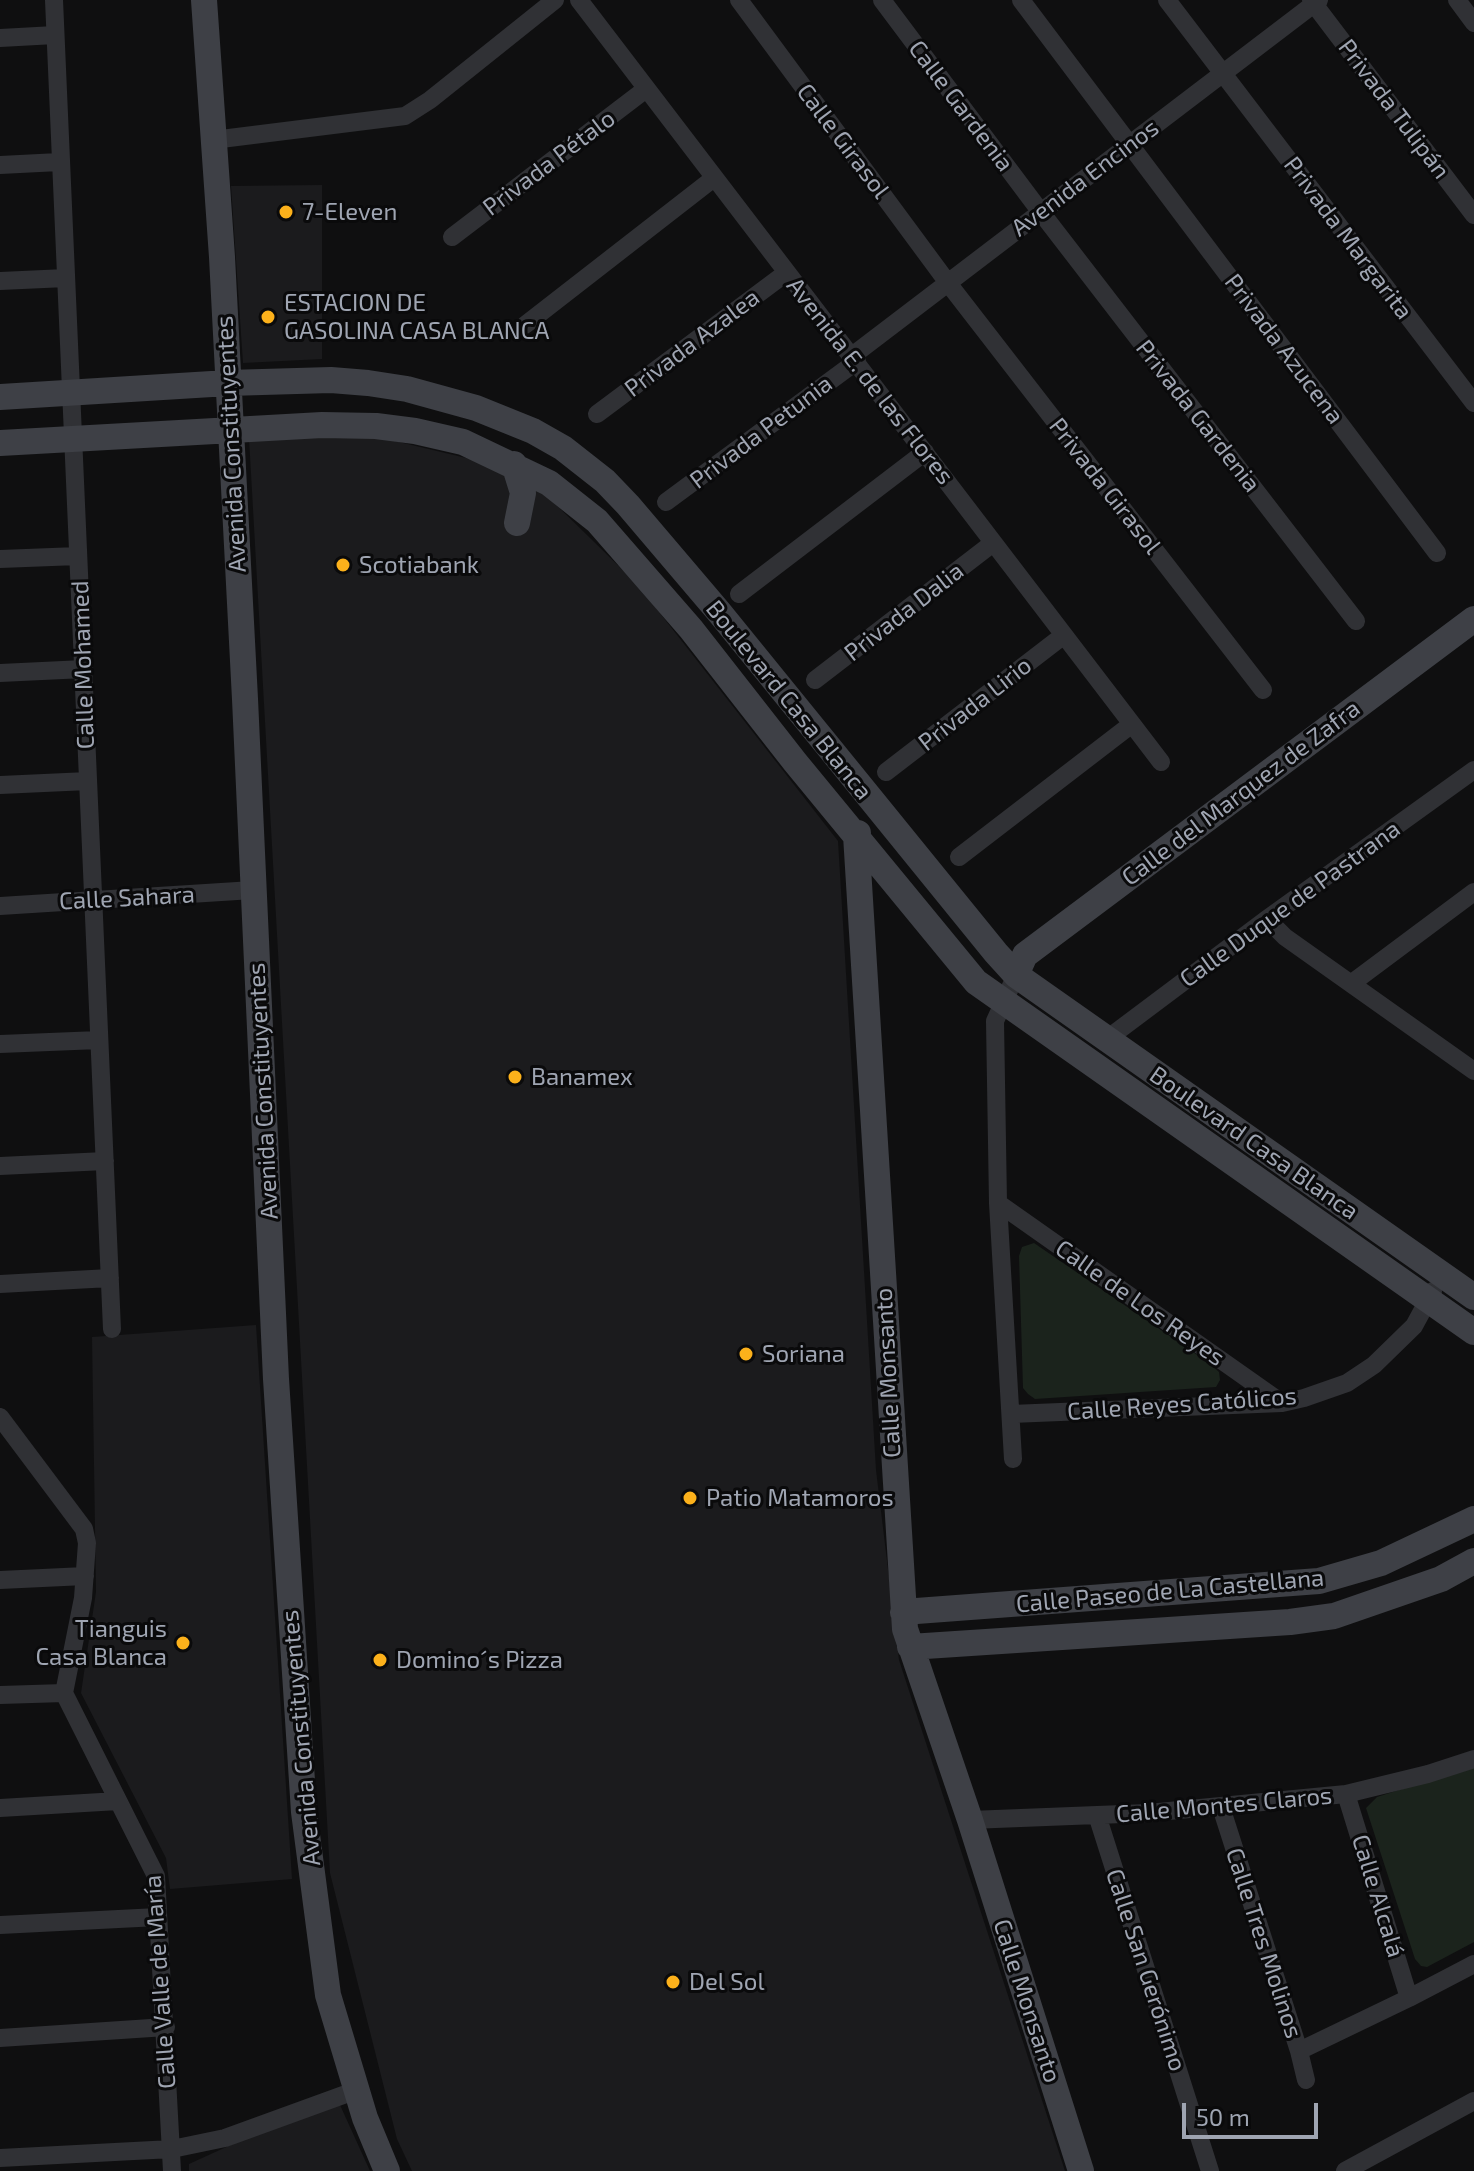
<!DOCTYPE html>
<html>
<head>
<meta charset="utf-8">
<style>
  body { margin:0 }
  #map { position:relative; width:1474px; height:2171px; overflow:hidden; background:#0f0f10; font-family:"Exo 2",sans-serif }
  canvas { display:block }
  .scale { position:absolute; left:1182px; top:2103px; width:136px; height:36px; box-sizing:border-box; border:4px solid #9fa5b2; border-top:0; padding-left:10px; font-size:24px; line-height:28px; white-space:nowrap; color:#9fa5b2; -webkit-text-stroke:6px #0a0a0b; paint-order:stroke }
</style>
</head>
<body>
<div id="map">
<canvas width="1474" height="2171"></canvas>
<div class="scale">50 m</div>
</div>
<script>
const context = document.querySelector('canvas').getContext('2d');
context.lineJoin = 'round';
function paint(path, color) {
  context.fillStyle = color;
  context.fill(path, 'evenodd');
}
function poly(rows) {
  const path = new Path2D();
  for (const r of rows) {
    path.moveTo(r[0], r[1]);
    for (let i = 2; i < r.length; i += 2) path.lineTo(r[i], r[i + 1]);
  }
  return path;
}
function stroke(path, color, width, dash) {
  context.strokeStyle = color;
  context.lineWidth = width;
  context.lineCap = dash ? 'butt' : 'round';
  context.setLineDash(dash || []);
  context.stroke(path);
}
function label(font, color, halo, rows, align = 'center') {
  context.font = font + ' "Exo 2",sans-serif';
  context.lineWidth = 6;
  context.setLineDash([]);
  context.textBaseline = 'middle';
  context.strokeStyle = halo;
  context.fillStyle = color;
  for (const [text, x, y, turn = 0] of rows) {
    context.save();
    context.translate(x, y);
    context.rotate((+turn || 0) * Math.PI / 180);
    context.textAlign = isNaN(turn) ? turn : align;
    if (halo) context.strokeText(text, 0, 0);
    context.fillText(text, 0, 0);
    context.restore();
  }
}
paint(poly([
  [322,185,322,359,243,363,231,186],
  [353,431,479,461,539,488,638,585,838,841,876,1470,899,1660,1065,2171,412,2171,397,2139,330,1873,249,438],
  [256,1325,292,1879,170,1889,166,1858,81,1693,96,1592,92,1337],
  [340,2105,370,2171,189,2171,189,2164,246,2138]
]), '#1b1b1d');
paint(poly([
  [1034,1243,1209,1363,1219,1372,1220,1380,1216,1387,1035,1399,1028,1394,1023,1388,1019,1256,1022,1247],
  [1474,1766,1474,1942,1427,1967,1421,1966,1415,1959,1366,1808,1377,1797]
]), '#1b231c');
stroke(poly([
  [54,0,112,1329],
  [579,0,1161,762],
  [739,0,948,283,1263,690],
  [882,0,1040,211,1356,621],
  [1021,0,1437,553],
  [1167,0,1474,403],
  [1311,0,1474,215],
  [1457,0,1474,23],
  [0,38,55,35],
  [213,140,405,116,430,100,555,0],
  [0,165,59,162],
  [452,237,646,89],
  [0,281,66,278],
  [525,325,714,178],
  [852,356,1319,0],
  [597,414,786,273],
  [666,502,857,361],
  [0,559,78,556],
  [739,594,925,452],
  [0,673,84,669],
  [815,680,993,543],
  [886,772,1064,635],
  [0,785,88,781],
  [959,857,1132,724],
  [0,906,253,890],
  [1267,919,1285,937,1474,1071],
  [1352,983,1474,892],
  [1107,1039,1267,919,1474,770],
  [0,1044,99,1040],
  [0,1166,105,1161],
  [998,1203,1282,1403],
  [0,1284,110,1278],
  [1011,1414,1282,1403,1304,1398,1347,1383,1374,1365,1414,1326,1433,1291],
  [0,1417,84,1529,87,1543,83,1598,64,1693,156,1876,172,2171],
  [1013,1459,998,1203,995,1021,1016,975],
  [0,1580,85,1576],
  [0,1695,64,1693],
  [1346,1794,1409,1998],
  [1221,1807,1299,2051,1306,2080],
  [0,1808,118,1801],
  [1097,1815,1210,2171],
  [970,1820,1148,1813,1346,1794,1428,1774,1474,1759],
  [0,1925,158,1917],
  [0,2038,166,2027],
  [1299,2051,1409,1998,1474,1964],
  [0,2158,172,2149,225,2138,357,2090],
  [1345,2171,1474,2101]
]), '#303135', 18);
stroke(poly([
  [204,0,222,257,245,699,276,1379,304,1812,328,1995,365,2118,387,2171],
  [0,397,228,383,331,380,368,383,407,389,476,408,533,431,563,448,605,481,628,505,719,612,996,953,1016,975,1474,1297],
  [0,443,322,425,376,426,415,431,463,442,549,483,597,521,691,629,795,762,976,982,1474,1332],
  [514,464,523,493,517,523],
  [858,833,856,835,905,1629,970,1820,1081,2171],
  [1016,975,1025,955,1474,619],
  [903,1612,1319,1581,1381,1563,1474,1519],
  [910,1647,1290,1622,1334,1616,1441,1579,1474,1561]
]), '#3e4046', 26);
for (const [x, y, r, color] of [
  [286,212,8,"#fcb11b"],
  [268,317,8,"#fcb11b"],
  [343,565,8,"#fcb11b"],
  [515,1077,8,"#fcb11b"],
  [746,1354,8,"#fcb11b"],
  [690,1498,8,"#fcb11b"],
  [183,1643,8,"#fcb11b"],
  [380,1660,8,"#fcb11b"],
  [673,1982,8,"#fcb11b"]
]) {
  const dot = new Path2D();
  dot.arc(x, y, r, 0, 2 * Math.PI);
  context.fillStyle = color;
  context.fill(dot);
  stroke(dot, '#0a0a0b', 3);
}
label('24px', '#9fa5b2', '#0a0a0b', [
  ["Calle Gardenia",961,106,53],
  ["Privada Tulipán",1394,109,53],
  ["Calle Girasol",843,141,53],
  ["Privada Pétalo",549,163,-37],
  ["Avenida Encinos",1085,178,-37],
  ["Privada Margarita",1348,238,53],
  ["Privada Azalea",692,343,-37],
  ["Privada Azucena",1284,349,53],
  ["Avenida E. de las Flores",870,381,52],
  ["Privada Gardenia",1198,416,52],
  ["Privada Petunia",761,432,-37],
  ["Avenida Constituyentes",231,444,-93],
  ["Privada Girasol",1105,486,52],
  ["Privada Dalia",904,612,-38],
  ["Calle Mohamed",83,665,-92],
  ["Boulevard Casa Blanca",789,700,51],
  ["Privada Lirio",975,704,-38],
  ["Calle del Marquez de Zafra",1241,793,-37],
  ["Calle Sahara",127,898,-3],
  ["Calle Duque de Pastrana",1290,904,-36],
  ["Avenida Constituyentes",263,1091,-93],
  ["Boulevard Casa Blanca",1254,1143,35],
  ["Calle de Los Reyes",1140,1303,35],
  ["Calle Monsanto",888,1373,-93],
  ["Calle Reyes Católicos",1182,1404,-4],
  ["Calle Paseo de La Castellana",1170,1591,-5],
  ["Avenida Constituyentes",301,1738,-95],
  ["Calle Montes Claros",1224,1805,-5],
  ["Calle Alcalá",1378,1896,73],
  ["Calle Tres Molinos",1264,1943,72],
  ["Calle San Gerónimo",1146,1970,72],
  ["Calle Valle de María",160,1982,-94],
  ["Calle Monsanto",1027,2001,72]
]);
label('24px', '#9fa5b2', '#0a0a0b', [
  ["7-Eleven",302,212],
  ["ESTACION DE",284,303],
  ["GASOLINA CASA BLANCA",284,331],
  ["Scotiabank",359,565],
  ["Banamex",531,1077],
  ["Soriana",762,1354],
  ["Patio Matamoros",706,1498],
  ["Tianguis",167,1629,"right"],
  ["Casa Blanca",167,1657,"right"],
  ["Domino´s Pizza",396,1660],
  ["Del Sol",689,1982]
], 'left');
</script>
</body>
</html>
